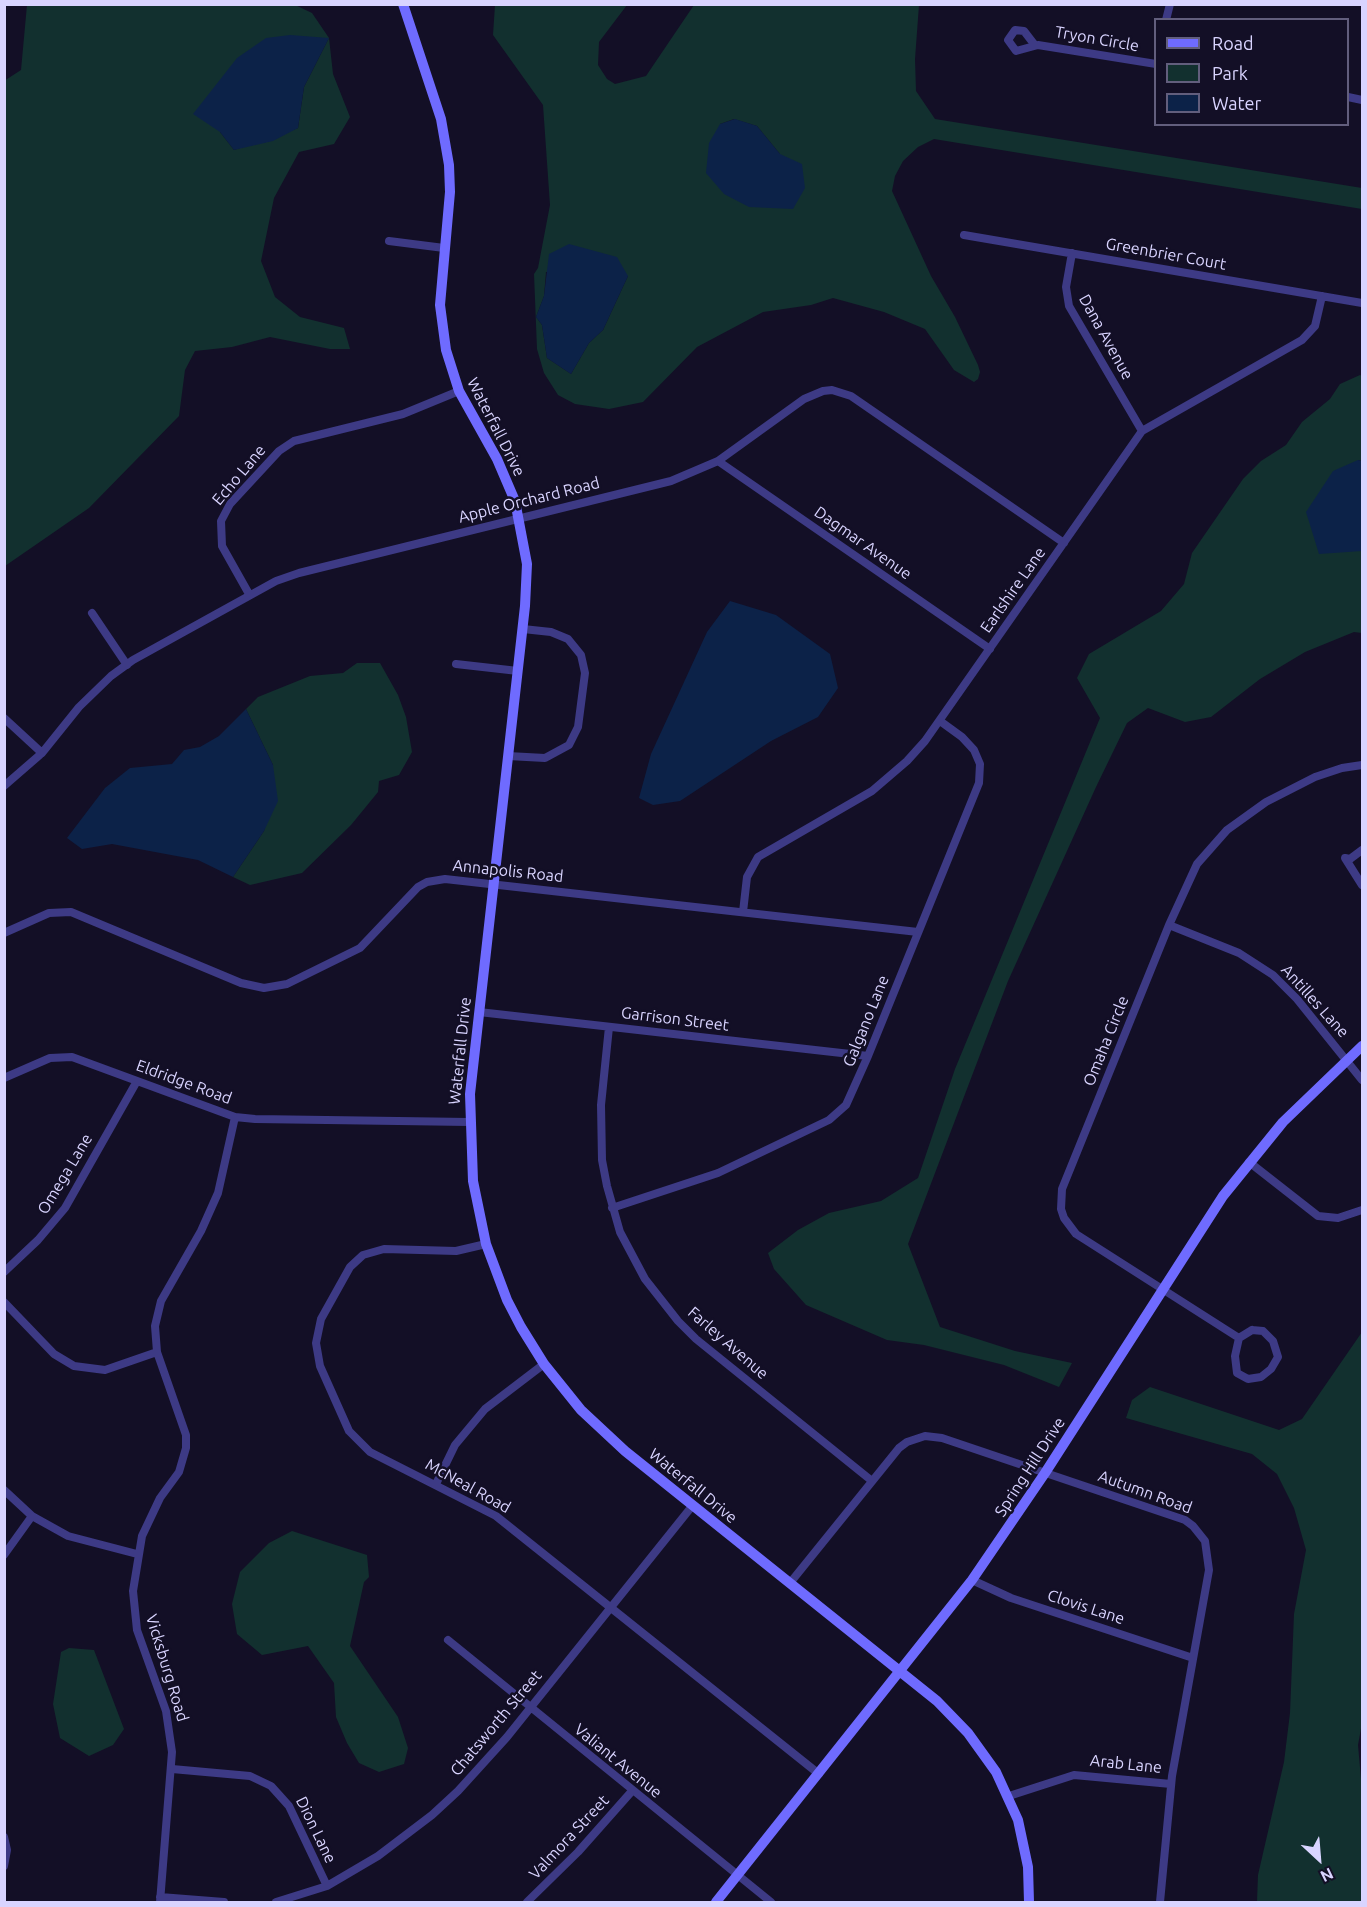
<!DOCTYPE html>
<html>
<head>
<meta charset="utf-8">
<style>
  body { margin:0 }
  #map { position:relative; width:1367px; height:1907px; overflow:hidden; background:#130f26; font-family:Ubuntu,sans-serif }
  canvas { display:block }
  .frame { position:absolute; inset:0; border:6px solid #d9d4ff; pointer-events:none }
  .legend { position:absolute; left:1154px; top:18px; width:195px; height:108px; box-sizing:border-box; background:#130f26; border:2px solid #625e7d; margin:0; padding:8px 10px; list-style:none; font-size:18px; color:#d9d4ff }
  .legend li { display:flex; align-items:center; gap:12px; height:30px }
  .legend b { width:30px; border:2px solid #625e7d }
  .north { position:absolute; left:1289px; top:1829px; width:60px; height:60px; -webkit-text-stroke:4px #130f26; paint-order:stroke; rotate:154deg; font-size:16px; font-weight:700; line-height:24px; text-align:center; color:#d9d4ff }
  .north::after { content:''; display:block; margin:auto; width:21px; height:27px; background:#d9d4ff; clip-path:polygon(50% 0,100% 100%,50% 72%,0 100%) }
</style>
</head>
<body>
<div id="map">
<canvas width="1367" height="1907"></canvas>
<div class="frame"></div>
<ul class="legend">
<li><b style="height:8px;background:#6f6bff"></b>Road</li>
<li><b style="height:16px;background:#12302f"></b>Park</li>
<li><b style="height:16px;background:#0c2248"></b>Water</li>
</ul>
<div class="north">N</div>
</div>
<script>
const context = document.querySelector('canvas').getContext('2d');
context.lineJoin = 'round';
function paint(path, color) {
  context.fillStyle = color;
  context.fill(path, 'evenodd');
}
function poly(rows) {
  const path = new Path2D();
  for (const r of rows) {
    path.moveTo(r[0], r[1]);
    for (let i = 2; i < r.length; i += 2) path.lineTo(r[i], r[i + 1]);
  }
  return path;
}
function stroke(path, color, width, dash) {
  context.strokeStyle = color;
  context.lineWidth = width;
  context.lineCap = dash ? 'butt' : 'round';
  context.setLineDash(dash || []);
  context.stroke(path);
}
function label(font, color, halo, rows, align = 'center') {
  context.font = font + ' Ubuntu,sans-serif';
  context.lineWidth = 5;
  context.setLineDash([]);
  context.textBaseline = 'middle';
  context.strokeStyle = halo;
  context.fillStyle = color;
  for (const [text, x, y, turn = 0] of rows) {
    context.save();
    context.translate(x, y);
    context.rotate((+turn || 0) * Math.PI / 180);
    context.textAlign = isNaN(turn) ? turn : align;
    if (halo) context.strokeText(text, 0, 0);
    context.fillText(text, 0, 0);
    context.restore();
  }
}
paint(poly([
  [293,4,312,13,329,38,333,74,350,117,334,144,299,152,274,198,261,261,275,297,300,317,344,328,350,349,330,349,270,337,232,347,195,351,185,370,179,416,89,508,5,566,4,81,21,70,27,5],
  [329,38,304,87,298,128,234,150,220,132],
  [495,5,627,5,599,42,598,65,607,79,615,84,646,76,694,5,919,5,915,59,916,91,935,119,1362,188,1362,209,934,139,918,147,903,161,895,176,892,191,931,276,955,317,978,365,980,372,978,379,974,382,954,370,925,329,884,312,833,298,811,305,763,312,714,338,697,347,643,402,609,409,575,404,558,395,544,373,537,349,534,274,538,268,550,205,543,105,493,35],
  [734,119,757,126,780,154,720,124],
  [546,272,628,276,603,330,589,343,571,374,547,358,542,325,536,317,544,296],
  [1360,375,1362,376,1362,461,1358,460,1358,550,1362,551,1362,633,1354,632,1305,652,1260,679,1211,717,1185,722,1148,708,1127,723,1096,787,1008,981,908,1244,940,1327,1015,1351,1072,1363,1059,1387,1004,1365,924,1345,887,1340,806,1305,774,1269,768,1253,798,1230,829,1213,881,1201,918,1178,955,1069,1100,718,1077,678,1089,654,1161,611,1184,584,1192,553,1243,479,1261,461,1286,445,1302,422,1330,399,1340,384],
  [357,663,380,663,398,695,406,717,412,752,399,775,379,781,378,792,351,825,302,873,250,885,233,877,264,831,273,765,246,709,258,697,310,676,343,673],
  [1362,1332,1362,1723,1358,1745,1362,1790,1362,1902,1257,1902,1258,1875,1284,1762,1290,1713,1294,1614,1306,1550,1294,1508,1277,1474,1252,1454,1126,1418,1132,1400,1150,1387,1279,1430,1302,1419],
  [292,1531,367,1555,369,1577,364,1582,350,1646,398,1717,408,1748,404,1764,379,1772,359,1763,347,1743,336,1717,334,1683,308,1646,262,1655,237,1634,232,1604,240,1572,269,1543],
  [69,1648,94,1650,124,1729,113,1745,89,1756,60,1738,53,1704,61,1652]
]), '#12302f');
paint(poly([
  [290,35,329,38,304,87,298,128,273,141,234,150,220,132,193,114,237,58,266,38],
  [735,119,757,126,780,154,802,164,805,188,793,209,749,207,724,194,706,173,709,143,720,124],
  [569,244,617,257,628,276,603,330,589,343,571,374,547,358,542,325,536,317,544,296,549,254],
  [1358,460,1362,461,1362,551,1319,554,1306,512,1333,471],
  [730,601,776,615,830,654,838,688,818,717,771,741,680,801,653,805,639,798,651,754,707,632],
  [246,709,273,765,278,801,264,831,233,877,198,860,112,844,82,849,67,838,105,788,130,768,172,764,184,750,200,747,219,736]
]), '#0c2248');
stroke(poly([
  [1166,20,1170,4],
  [1034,44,1024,31,1015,30,1008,40,1016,51,1038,45,1156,64],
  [1348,97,1362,100],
  [964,235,1362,303],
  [389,241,444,248],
  [1072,253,1066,287,1069,306,1142,431],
  [718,461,990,649],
  [249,594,222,546,221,521,230,504,279,451,294,441,403,414,459,391],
  [92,613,127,665],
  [456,664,518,671],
  [4,718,42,753],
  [508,756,545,758,569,745,578,727,585,673,581,655,568,639,551,632,523,629],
  [4,786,42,753,79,707,111,676,133,660,276,581,299,573,671,481,718,461,804,399,823,391,832,390,851,396,1064,543],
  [1362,850,1350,859,1345,858,1362,885],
  [743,912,747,877,758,857,872,791,907,761,925,741,1142,431,1302,340,1315,326,1322,296],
  [1169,925,1239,953,1273,975,1297,999,1362,1080],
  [4,933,49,913,71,912,241,983,264,988,287,984,360,948,418,887,427,882,445,879,918,932],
  [479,1012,868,1056],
  [609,1027,601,1105,602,1160,607,1186,620,1232,645,1279,678,1321,696,1339,872,1481],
  [4,1078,50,1058,72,1057,235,1117,255,1119,469,1122],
  [1249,1162,1318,1216,1338,1218,1362,1210],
  [612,1208,718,1173,829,1120,846,1105,868,1056,979,783,980,764,974,750,962,737,940,721],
  [486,1244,456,1251,384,1249,363,1255,350,1267,321,1319,316,1343,320,1366,349,1431,370,1452,496,1516,819,1774],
  [4,1272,38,1240,65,1208,137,1081],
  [4,1302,54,1354,74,1366,105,1370,157,1352],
  [1252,1330,1263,1331,1273,1341,1278,1357,1271,1369,1261,1377,1248,1379,1237,1373,1235,1356,1239,1338,1252,1330],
  [1239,1338,1076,1234,1064,1218,1061,1209,1062,1189,1169,925,1197,864,1227,830,1266,802,1315,777,1342,768,1362,765],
  [436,1484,455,1445,485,1409,544,1364],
  [4,1490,32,1516,68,1536,137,1554],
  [4,1555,32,1516],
  [972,1580,1011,1598,1193,1658],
  [790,1583,899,1448,907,1442,925,1436,942,1438,1185,1520,1193,1526,1205,1541,1209,1570,1172,1776,1160,1902],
  [448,1640,771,1902],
  [172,1769,250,1776,271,1786,289,1806,327,1886],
  [1009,1796,1074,1775,1171,1784],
  [4,1837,7,1850,4,1866],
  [160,1897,224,1902],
  [160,1902,172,1752,166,1711,137,1630,133,1591,142,1536,160,1498,179,1472,186,1448,186,1435,157,1352,155,1326,161,1301,201,1231,218,1193,235,1117],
  [276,1902,327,1886,378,1856,432,1815,458,1791,507,1737,693,1505],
  [527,1902,578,1852,632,1791]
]), '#3d3a85', 8);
stroke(poly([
  [403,4,441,119,449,165,450,192,440,305,446,350,459,391,497,459,515,501,527,564,525,606,470,1094,473,1181,486,1244,507,1300,521,1327,544,1364,581,1410,625,1451,937,1701,968,1733,996,1772,1018,1820,1028,1867,1029,1902],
  [716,1902,972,1580,1045,1473,1223,1196,1283,1122,1362,1046]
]), '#6f6bff', 10);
label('16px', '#d9d4ff', '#130f26', [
  ["Tryon Circle",1097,39,10],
  ["Greenbrier Court",1166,254,10],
  ["Dana Avenue",1106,337,61],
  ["Waterfall Drive",496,427,63],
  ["Echo Lane",239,475,-50],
  ["Apple Orchard Road",529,500,-14],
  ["Dagmar Avenue",863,543,35],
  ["Earlshire Lane",1013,590,-55],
  ["Annapolis Road",508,871,6],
  ["Antilles Lane",1315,1001,48],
  ["Garrison Street",675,1019,7],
  ["Galgano Lane",866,1021,-68],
  ["Omaha Circle",1106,1041,-68],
  ["Waterfall Drive",460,1051,-84],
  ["Eldridge Road",184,1082,20],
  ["Omega Lane",65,1174,-59],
  ["Farley Avenue",728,1343,41],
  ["Spring Hill Drive",1030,1467,-57],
  ["McNeal Road",468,1486,29],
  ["Waterfall Drive",693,1486,39],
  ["Autumn Road",1145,1492,20],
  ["Clovis Lane",1086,1607,18],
  ["Vicksburg Road",167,1668,73],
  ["Chatsworth Street",496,1723,-50],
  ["Valiant Avenue",618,1761,39],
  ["Arab Lane",1126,1764,6],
  ["Dion Lane",316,1830,64],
  ["Valmora Street",569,1837,-47]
]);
</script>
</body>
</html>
